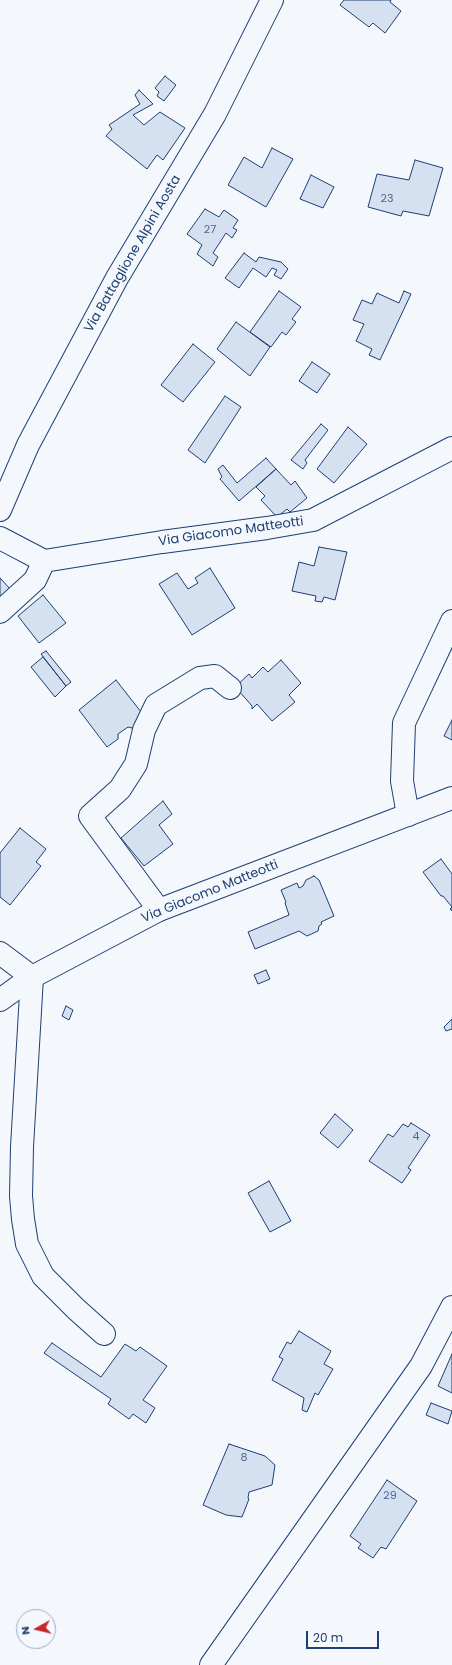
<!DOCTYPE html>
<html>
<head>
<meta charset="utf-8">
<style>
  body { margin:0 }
  #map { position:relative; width:452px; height:1665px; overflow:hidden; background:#f4f7fb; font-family:Poppins,sans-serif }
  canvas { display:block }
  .north { position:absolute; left:16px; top:1609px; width:40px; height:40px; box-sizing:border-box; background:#f4f7fb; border:1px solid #9eadc5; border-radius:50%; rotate:262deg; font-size:11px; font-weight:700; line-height:16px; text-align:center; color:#1d3f73 }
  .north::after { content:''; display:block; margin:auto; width:14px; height:18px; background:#c62828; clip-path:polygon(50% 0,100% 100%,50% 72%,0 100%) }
  .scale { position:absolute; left:306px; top:1631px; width:73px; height:18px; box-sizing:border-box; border:2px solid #1d3f73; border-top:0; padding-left:5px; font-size:12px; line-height:14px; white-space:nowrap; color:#1d3f73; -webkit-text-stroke:3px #f4f7fb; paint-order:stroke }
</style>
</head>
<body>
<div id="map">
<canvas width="452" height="1665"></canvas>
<div class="north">N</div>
<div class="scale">20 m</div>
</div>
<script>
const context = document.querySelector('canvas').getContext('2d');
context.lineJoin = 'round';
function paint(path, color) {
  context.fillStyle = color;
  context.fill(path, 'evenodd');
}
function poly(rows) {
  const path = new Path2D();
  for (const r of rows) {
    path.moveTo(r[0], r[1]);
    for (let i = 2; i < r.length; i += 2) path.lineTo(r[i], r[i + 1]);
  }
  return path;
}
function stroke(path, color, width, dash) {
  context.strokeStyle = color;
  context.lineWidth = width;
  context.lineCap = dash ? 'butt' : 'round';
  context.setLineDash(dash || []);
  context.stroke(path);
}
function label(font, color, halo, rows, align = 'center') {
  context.font = font + ' Poppins,sans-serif';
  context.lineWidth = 3;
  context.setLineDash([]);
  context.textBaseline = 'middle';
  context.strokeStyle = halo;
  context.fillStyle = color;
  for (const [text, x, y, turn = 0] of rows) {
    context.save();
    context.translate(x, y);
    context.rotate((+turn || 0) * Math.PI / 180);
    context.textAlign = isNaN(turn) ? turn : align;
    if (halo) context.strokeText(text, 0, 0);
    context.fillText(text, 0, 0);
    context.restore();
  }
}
const building = poly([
  [344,0,391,0,390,2,401,11,385,33,373,23,369,27,340,5,344,0],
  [165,76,176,85,164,101,157,96,159,92,155,88,165,76],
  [139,90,153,104,133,115,144,125,160,112,185,128,163,160,157,155,147,169,106,136,112,129,109,125,140,104,135,95,139,90],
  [272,148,293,159,266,207,228,185,244,157,262,168,272,148],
  [415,160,443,168,429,216,403,211,401,216,368,207,377,174,409,180,415,160],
  [311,175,334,187,323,208,300,199,311,175],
  [205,209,219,217,224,210,238,220,233,228,237,230,232,238,226,233,213,253,218,257,213,266,197,254,202,245,187,234,205,209],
  [244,253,256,262,259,257,281,262,288,269,281,279,274,275,277,270,272,268,266,277,253,268,239,288,225,278,244,253],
  [279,291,301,307,292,319,296,322,286,335,282,332,271,347,250,332,279,291],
  [404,291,411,294,380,360,369,355,372,349,356,341,364,324,353,320,362,300,372,304,377,293,399,303,404,291],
  [236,322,270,347,250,376,217,349,236,322],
  [193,344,215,362,183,402,161,385,193,344],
  [312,362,330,374,317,393,299,381,312,362],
  [225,396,241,407,205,463,188,450,225,396],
  [321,424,328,430,305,460,307,463,303,469,291,460,321,424],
  [348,427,367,444,334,483,317,469,348,427],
  [266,458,276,469,239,501,220,479,222,477,218,469,223,465,237,483,266,458],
  [276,469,291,485,295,481,307,498,290,512,287,509,277,517,261,500,265,496,256,487,276,469],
  [319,547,347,552,335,600,324,597,322,602,315,601,316,596,292,591,299,562,314,566,319,547],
  [210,568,235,608,192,635,159,584,177,573,188,589,198,583,195,578,210,568],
  [0,578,12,591,0,600,0,578],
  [43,595,66,623,39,643,18,616,43,595],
  [46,651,71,682,66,686,41,654,46,651],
  [43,657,66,686,55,697,31,667,43,657],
  [281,660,301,683,289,695,295,702,272,721,257,704,252,709,252,706,246,699,236,688,234,688,249,674,252,678,263,667,268,672,281,660],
  [116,680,145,717,132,728,128,727,118,734,118,739,107,747,79,710,116,680],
  [452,720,452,740,444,736,452,720],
  [163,801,172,814,159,825,173,844,144,866,121,838,163,801],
  [20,828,46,849,36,862,41,866,10,905,0,897,0,853,20,828],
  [441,859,452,874,452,911,450,909,452,907,443,896,441,896,423,872,441,859],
  [314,876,319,880,334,916,321,922,322,924,319,926,318,931,307,936,299,931,255,949,248,932,289,915,285,903,286,902,281,890,297,883,299,888,303,886,306,880,314,876],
  [266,970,270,979,258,984,254,975,266,970],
  [66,1006,73,1010,69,1020,62,1016,66,1006],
  [452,1019,452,1029,446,1031,444,1027,452,1019],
  [335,1114,353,1130,338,1148,320,1133,335,1114],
  [411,1123,430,1135,408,1168,411,1170,402,1183,369,1161,388,1134,393,1137,403,1124,408,1127,411,1123],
  [269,1181,291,1221,270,1232,248,1193,269,1181],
  [299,1331,331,1351,324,1364,333,1369,318,1395,315,1393,307,1412,302,1410,304,1398,272,1380,283,1359,279,1357,287,1342,291,1344,299,1331],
  [52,1343,101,1377,125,1344,136,1351,140,1347,167,1366,143,1400,155,1408,146,1423,133,1414,129,1419,108,1404,111,1399,44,1353,52,1343],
  [452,1354,452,1393,438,1386,452,1354],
  [431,1403,452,1411,448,1424,426,1415,431,1403],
  [229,1444,265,1456,275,1465,272,1485,249,1492,248,1498,249,1499,242,1517,226,1515,203,1505,229,1444],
  [387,1480,417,1501,386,1549,381,1547,373,1558,358,1548,361,1544,350,1536,387,1480]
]);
paint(building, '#d5e0f0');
stroke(building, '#1d3f73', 1);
const minor = poly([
  [0,538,44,561,162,542,267,528,313,520,452,448],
  [0,612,35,580,44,561],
  [408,815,402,781,404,723,452,621],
  [159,910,90,816,120,789,136,764,144,730,156,705,200,678,215,676,230,688],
  [0,953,32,977,22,1147,21,1196,23,1219,27,1244,43,1276,76,1309,104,1334]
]);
const tertiary = poly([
  [0,510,28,445,117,278,215,114,272,0],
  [0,1000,32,977,159,910,452,798],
  [211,1665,421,1366,452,1307]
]);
stroke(minor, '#1d3f73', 24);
stroke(tertiary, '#1d3f73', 24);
stroke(minor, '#f4f7fb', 22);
stroke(tertiary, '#f4f7fb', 22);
label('11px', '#4b6792', null, [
  ["23",387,199],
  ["27",210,230],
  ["4",416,1137],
  ["8",244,1458],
  ["29",390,1496]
]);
label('13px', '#1d3f73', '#f4f7fb', [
  ["Via Battaglione Alpini Aosta",133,254,-60],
  ["Via Giacomo Matteotti",231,532,-8],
  ["Via Giacomo Matteotti",210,892,-22]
]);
</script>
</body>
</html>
